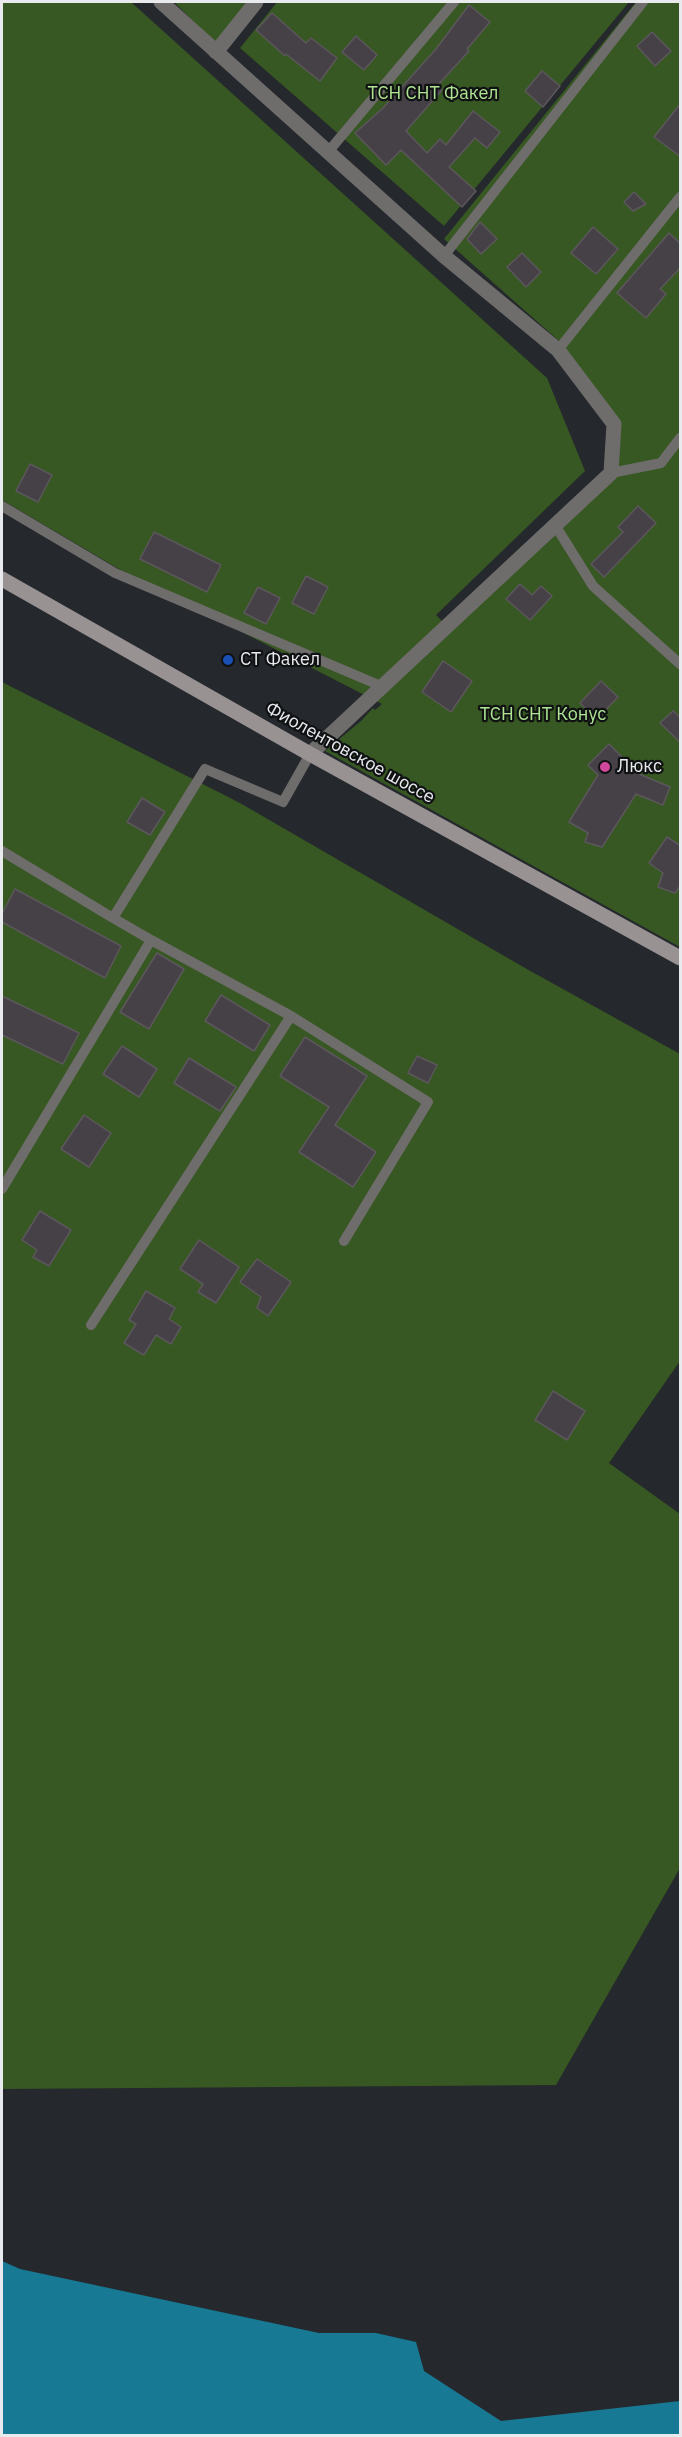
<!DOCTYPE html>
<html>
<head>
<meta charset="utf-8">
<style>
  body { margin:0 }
  #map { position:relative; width:682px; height:2437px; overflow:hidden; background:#25282d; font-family:"IBM Plex Sans",sans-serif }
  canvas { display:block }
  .frame { position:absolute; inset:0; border:3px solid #e8eaed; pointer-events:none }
</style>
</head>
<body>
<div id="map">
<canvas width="682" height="2437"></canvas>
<div class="frame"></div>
</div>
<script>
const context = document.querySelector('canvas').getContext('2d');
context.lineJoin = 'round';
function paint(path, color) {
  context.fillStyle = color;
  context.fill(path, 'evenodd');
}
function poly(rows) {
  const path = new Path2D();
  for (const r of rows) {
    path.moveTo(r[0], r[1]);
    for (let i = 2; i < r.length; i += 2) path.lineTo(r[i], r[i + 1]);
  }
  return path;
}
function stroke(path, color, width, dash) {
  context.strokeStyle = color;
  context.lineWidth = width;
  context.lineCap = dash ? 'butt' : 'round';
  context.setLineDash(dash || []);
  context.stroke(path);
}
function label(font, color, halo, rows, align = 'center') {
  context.font = font + ' "IBM Plex Sans",sans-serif';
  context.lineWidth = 4.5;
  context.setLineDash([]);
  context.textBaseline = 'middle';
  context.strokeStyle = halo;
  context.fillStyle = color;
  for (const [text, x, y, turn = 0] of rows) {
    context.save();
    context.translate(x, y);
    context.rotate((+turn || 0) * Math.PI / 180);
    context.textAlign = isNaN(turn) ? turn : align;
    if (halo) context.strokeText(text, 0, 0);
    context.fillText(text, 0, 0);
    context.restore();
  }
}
paint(poly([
  [2,2,131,2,547,378,585,471,436,615,443,622,614,478,620,420,558,340,444,239,636,2,680,2,680,947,325,751,361,721,373,708,375,710,382,704,119,569,2,500],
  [174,2,251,2,216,44],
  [277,2,629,2,444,226,240,48],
  [2,682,240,803,525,968,680,1054,680,1361,609,1463,680,1514,680,1868,556,2085,2,2089]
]), '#375822');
paint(poly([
  [2,2261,20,2269,319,2333,376,2333,416,2342,424,2371,501,2421,680,2401,680,2435,2,2435]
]), '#187994');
const building = poly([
  [469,5,490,22,467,49,469,51,437,86,442,90,406,131,427,153,440,139,446,145,473,111,500,132,487,148,475,138,449,167,476,191,462,207,401,150,386,165,355,133,383,108,436,49,469,5],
  [272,13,306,43,311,38,337,58,320,81,286,54,285,56,256,30,272,13],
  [652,32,671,51,655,66,637,46,652,32],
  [356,36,377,55,364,70,342,52,356,36],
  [542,71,560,86,543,107,525,91,542,71],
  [681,103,681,157,654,137,681,103],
  [634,192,646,204,633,211,624,202,634,192],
  [480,222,497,239,481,254,467,239,480,222],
  [593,227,618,249,596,274,571,253,593,227],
  [669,233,681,244,681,267,660,289,666,294,646,318,617,293,669,233],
  [522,253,541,272,526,287,507,267,522,253],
  [30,464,52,475,38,502,16,491,30,464],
  [638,506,656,523,604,577,591,564,623,532,618,527,638,506],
  [154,532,221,565,207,592,140,559,154,532],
  [306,576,328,587,314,614,292,603,306,576],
  [520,584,532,595,541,586,552,596,530,620,506,599,520,584],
  [258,587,280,598,266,624,244,613,258,587],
  [443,661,472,681,451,712,422,692,443,661],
  [601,681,618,697,597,719,580,703,601,681],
  [673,711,681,718,681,743,660,723,673,711],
  [609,744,639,774,670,787,663,805,636,794,602,847,585,842,588,833,569,822,598,775,588,765,609,744],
  [142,798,165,812,150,835,127,822,142,798],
  [667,837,681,846,681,885,675,893,658,887,663,873,649,863,667,837],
  [15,889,121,946,105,978,2,922,2,914,15,889],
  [157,953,184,969,149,1029,120,1012,157,953],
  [221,995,270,1025,254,1051,205,1021,221,995],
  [2,996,79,1033,63,1064,2,1035,2,996],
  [305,1037,367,1076,335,1125,376,1152,353,1187,299,1152,329,1107,280,1076,305,1037],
  [122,1046,157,1069,139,1097,103,1074,122,1046],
  [417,1056,437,1065,428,1083,408,1073,417,1056],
  [189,1058,236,1087,220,1111,174,1083,189,1058],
  [84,1115,111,1133,89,1167,61,1149,84,1115],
  [40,1211,71,1230,49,1266,33,1257,37,1250,22,1240,40,1211],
  [199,1240,239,1267,216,1303,198,1292,203,1284,180,1269,199,1240],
  [257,1259,291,1282,268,1316,257,1308,261,1297,240,1282,257,1259],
  [146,1291,175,1308,169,1319,181,1327,171,1344,156,1335,144,1355,124,1343,136,1324,129,1320,146,1291],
  [553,1391,585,1411,567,1440,535,1420,553,1391]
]);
paint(building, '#464146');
stroke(building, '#5c575c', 1.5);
stroke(poly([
  [328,152,454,2],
  [444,256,643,2],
  [558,350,680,197],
  [611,473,661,463,680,438],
  [2,506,115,573,381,686],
  [555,525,593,586,680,664],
  [2,851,113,918],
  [291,1016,428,1102,344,1241],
  [2,1189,151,940,113,918,205,769,283,802,310,754],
  [91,1325,291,1016,151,940]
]), '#6f6c6c', 10);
stroke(poly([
  [161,2,444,256,558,350,614,424,611,473,310,754],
  [216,52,256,2]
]), '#6f6c6c', 15);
stroke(poly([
  [2,579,310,754,680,958]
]), '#989293', 15);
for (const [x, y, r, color] of [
  [228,660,6,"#1a4fb4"],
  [605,767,6,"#d1479c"]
]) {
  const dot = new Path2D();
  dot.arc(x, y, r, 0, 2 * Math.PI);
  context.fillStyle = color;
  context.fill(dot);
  stroke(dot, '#0f1113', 2);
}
label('18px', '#afe592', '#0f1113', [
  ["ТСН СНТ Факел",433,94],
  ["ТСН СНТ Конус",543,715]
]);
label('18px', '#e8eaed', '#0f1113', [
  ["СТ Факел",240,660],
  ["Люкс",617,767]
], 'left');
label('18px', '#e8eaed', '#0f1113', [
  ["Фиолентовское шоссе",350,753,29]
]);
</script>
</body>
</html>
